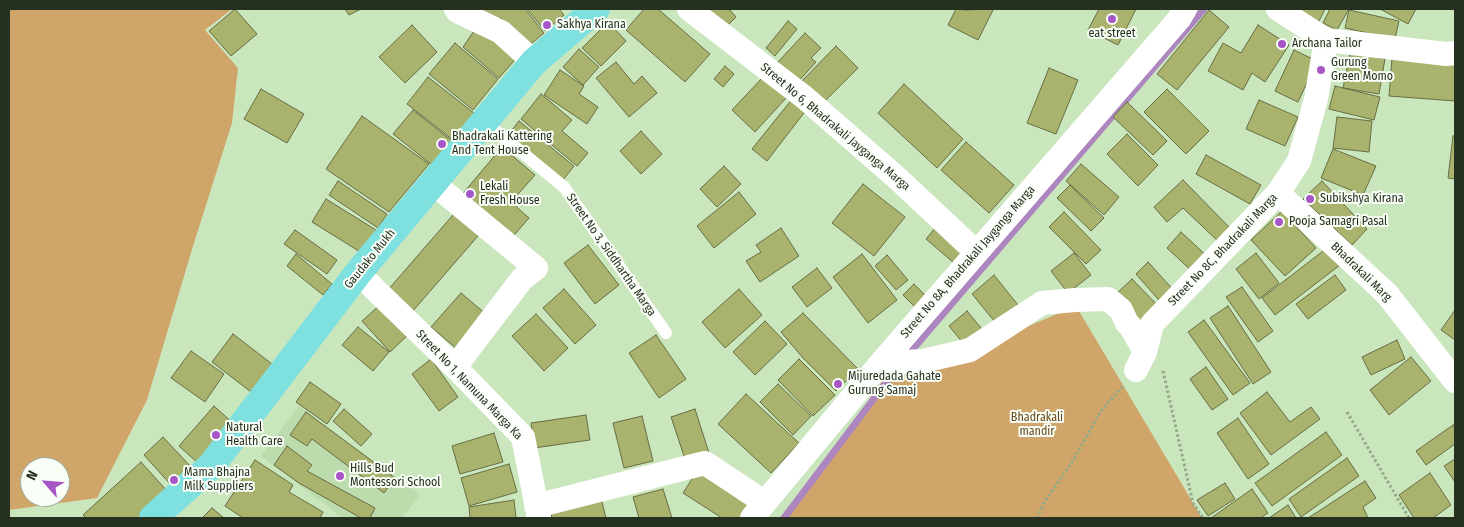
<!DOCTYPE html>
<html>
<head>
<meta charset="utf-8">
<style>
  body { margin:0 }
  #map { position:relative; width:1464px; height:527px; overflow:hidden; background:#cae6bd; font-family:"Fira Sans Condensed",sans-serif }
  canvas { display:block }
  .frame { position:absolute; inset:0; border:10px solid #263021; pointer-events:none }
  .north { position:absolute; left:20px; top:457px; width:50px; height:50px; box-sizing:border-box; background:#f9fff7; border:1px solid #a5aca1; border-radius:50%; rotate:297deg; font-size:14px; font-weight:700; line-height:20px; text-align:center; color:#263021 }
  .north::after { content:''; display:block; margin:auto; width:18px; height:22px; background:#a756c7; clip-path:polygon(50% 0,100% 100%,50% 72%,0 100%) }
</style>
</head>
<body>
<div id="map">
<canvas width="1464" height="527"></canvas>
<div class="frame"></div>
<div class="north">N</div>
</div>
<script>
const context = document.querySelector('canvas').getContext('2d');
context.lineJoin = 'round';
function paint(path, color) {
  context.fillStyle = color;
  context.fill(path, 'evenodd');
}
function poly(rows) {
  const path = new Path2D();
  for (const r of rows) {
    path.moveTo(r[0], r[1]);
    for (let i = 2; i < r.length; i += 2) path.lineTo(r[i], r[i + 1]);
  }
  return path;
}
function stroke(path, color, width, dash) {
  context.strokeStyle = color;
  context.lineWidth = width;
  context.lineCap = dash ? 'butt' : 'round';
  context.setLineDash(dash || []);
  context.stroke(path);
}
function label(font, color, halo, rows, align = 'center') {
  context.font = font + ' "Fira Sans Condensed",sans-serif';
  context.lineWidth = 4;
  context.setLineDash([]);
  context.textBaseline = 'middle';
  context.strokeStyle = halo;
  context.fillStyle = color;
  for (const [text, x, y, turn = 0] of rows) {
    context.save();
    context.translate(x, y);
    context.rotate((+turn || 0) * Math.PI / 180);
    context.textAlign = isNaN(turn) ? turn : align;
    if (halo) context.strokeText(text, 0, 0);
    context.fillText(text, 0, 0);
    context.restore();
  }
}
paint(poly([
  [299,406,420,495,402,518,343,518,261,456]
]), '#bcdcad');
paint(poly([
  [9,9,232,9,205,30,238,68,232,123,193,246,147,400,97,498,9,510],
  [30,467,60,467,60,497,30,497],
  [1076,306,1202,518,788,518,896,361,967,352]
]), '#d0a569');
stroke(poly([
  [907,356,1204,9],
  [784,518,897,368]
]), '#ae86bf', 7);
const building = poly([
  [235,9,257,34,231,56,209,31,235,9],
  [345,9,361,9,349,15,345,9],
  [474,9,525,9,544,33,526,48,501,18,497,25,474,9],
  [527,9,559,9,564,15,545,31,527,9],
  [644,9,658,9,710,54,685,82,626,30,644,9],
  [703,9,729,9,736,17,725,28,703,9],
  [956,9,966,10,990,9,993,10,978,40,948,25,956,9],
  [1099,9,1136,9,1118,45,1088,30,1099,9],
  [1295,9,1325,9,1318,23,1295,9],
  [1330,9,1349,9,1337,30,1323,23,1330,9],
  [1380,9,1416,9,1408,24,1380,9],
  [1209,10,1229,27,1177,90,1157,74,1209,10],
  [1349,10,1399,21,1395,39,1345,28,1349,10],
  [788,21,797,29,775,56,766,48,788,21],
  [608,22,626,41,601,66,582,48,608,22],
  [412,25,437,52,405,83,379,57,412,25],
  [1258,25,1289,45,1265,82,1252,73,1243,90,1208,71,1223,43,1241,53,1258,25],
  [474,31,520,54,499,78,463,47,474,31],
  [805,33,821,48,811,58,816,62,796,84,776,64,805,33],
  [455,43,498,79,473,110,429,74,455,43],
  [836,46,858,68,820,106,799,84,836,46],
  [579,49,599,67,583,85,563,67,579,49],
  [1294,50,1317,61,1298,102,1275,91,1294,50],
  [1350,53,1385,59,1379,94,1343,88,1350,53],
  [1392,58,1455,63,1455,101,1389,96,1392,58],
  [616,62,634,84,642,76,657,93,629,117,596,78,616,62],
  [725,66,734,74,723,87,714,79,725,66],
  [1049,68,1078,80,1056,134,1027,123,1049,68],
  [560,70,584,86,579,94,598,107,587,124,544,95,560,70],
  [764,76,787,97,755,132,732,110,764,76],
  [428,77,474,113,453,140,407,104,428,77],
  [904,84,963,139,937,168,878,113,904,84],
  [1335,86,1380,97,1374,120,1329,109,1335,86],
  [261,89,304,114,287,143,244,119,261,89],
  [1167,89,1209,131,1186,154,1144,112,1167,89],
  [541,94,572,120,562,131,588,153,577,166,521,119,541,94],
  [793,98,807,109,767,161,752,149,793,98],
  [1259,100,1298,117,1285,146,1246,129,1259,100],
  [1127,102,1167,141,1153,155,1113,117,1127,102],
  [413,110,452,141,432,165,393,134,413,110],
  [362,116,429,164,389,212,326,169,362,116],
  [1337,117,1372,121,1369,152,1333,148,1337,117],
  [519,121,574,166,563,180,508,135,519,121],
  [641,131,662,154,641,174,620,151,641,131],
  [1127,134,1158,165,1138,186,1107,154,1127,134],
  [1453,136,1455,136,1455,179,1448,178,1453,136],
  [966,142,1014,185,989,213,941,170,966,142],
  [502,147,535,175,511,202,529,218,509,241,459,198,502,147],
  [1333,149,1376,166,1363,195,1321,178,1333,149],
  [1206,155,1261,185,1250,204,1196,174,1206,155],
  [1081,164,1119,197,1104,215,1066,181,1081,164],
  [724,166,741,184,717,207,700,189,724,166],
  [1183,180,1233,231,1221,244,1183,208,1167,222,1154,207,1183,180],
  [338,181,387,214,378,228,329,195,338,181],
  [1322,181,1367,229,1352,245,1303,199,1322,181],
  [863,184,905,217,874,256,832,223,863,184],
  [1070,185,1104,218,1091,231,1057,198,1070,185],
  [739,192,756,214,714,248,697,226,739,192],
  [326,199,376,230,362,253,312,222,326,199],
  [459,208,484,229,412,312,387,291,459,208],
  [1282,211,1316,248,1285,276,1251,240,1282,211],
  [1064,212,1101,250,1086,264,1049,227,1064,212],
  [941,221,969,246,954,263,926,239,941,221],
  [781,228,799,256,760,282,746,261,761,252,756,245,781,228],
  [295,230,337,260,327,274,284,244,295,230],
  [1181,232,1209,258,1194,273,1167,248,1181,232],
  [588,245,619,285,595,304,564,263,588,245],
  [1327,248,1340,265,1275,315,1262,298,1327,248],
  [1074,253,1091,275,1068,293,1051,271,1074,253],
  [1256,253,1279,283,1259,299,1236,269,1256,253],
  [296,254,332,284,323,295,287,266,296,254],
  [862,254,897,300,868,323,833,277,862,254],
  [887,255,908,280,896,290,875,266,887,255],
  [1148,262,1178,295,1165,307,1136,274,1148,262],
  [817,268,832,288,807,307,792,287,817,268],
  [994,275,1022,310,1000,328,972,294,994,275],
  [1335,275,1346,290,1308,319,1296,304,1335,275],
  [1132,279,1164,312,1146,329,1114,296,1132,279],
  [914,284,927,297,916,308,903,295,914,284],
  [1242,287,1273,331,1258,342,1226,297,1242,287],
  [564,289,596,325,575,344,543,308,564,289],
  [739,289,762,315,725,348,702,322,739,289],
  [461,293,487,315,457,349,431,327,461,293],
  [381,304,409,334,390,352,362,321,381,304],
  [1228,306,1271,372,1253,384,1210,318,1228,306],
  [1455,310,1455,340,1441,330,1455,310],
  [967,311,986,334,968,349,949,326,967,311],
  [803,313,858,369,836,391,803,358,781,332,803,313],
  [536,314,568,348,544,371,512,336,536,314],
  [1204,320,1250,383,1233,395,1188,332,1204,320],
  [765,321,787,344,755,375,733,352,765,321],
  [358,327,389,352,373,371,342,345,358,327],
  [233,334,272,364,251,392,212,362,233,334],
  [656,335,686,379,659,398,629,353,656,335],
  [1397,340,1405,359,1371,375,1362,357,1397,340],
  [191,351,224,374,205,402,171,378,191,351],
  [1411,357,1431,381,1389,415,1370,390,1411,357],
  [431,359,458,397,439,411,412,374,431,359],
  [799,359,835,395,813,416,778,380,799,359],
  [1206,367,1228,399,1212,410,1190,379,1206,367],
  [310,382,341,404,327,424,296,402,310,382],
  [778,384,811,416,793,435,760,402,778,384],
  [1267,392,1290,422,1311,407,1320,419,1271,455,1240,413,1267,392],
  [746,394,799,443,771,473,718,424,746,394],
  [214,406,234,424,199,464,179,446,214,406],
  [344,409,372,434,361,446,333,421,344,409],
  [695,409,709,453,686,462,671,417,695,409],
  [306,412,395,478,384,493,312,439,307,446,290,435,306,412],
  [586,415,590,440,534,448,531,423,586,415],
  [642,416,653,461,624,468,613,423,642,416],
  [1238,418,1269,464,1248,479,1217,433,1238,418],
  [1453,425,1455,429,1455,444,1426,465,1416,451,1453,425],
  [1326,432,1342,455,1272,506,1255,483,1326,432],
  [494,433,503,462,460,474,452,446,494,433],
  [163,437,192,468,172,486,144,455,163,437],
  [287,446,312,465,307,471,375,508,370,518,361,518,299,483,274,465,287,446],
  [1347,458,1359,476,1301,517,1289,499,1347,458],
  [1455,459,1455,482,1444,466,1455,459],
  [255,460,293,485,289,492,323,512,320,518,243,518,225,506,255,460],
  [141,462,167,491,138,518,86,518,83,515,141,462],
  [509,464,517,492,469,506,461,478,509,464],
  [699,468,753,503,743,518,722,518,683,493,699,468],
  [1430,473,1451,505,1433,518,1414,518,1399,495,1430,473],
  [1365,481,1376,498,1363,507,1368,518,1308,518,1365,481],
  [1225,483,1235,499,1208,516,1197,500,1225,483],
  [663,489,672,518,639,518,633,497,663,489],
  [1252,489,1268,513,1260,518,1211,518,1252,489],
  [600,494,606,518,552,518,549,507,600,494],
  [514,500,516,518,470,518,469,507,514,500],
  [1288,505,1296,518,1269,518,1288,505],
  [212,508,224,518,202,518,212,508]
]);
paint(building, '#a9b36e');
stroke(building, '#676d43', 1);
stroke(poly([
  [1163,371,1193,503,1203,518],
  [1347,412,1409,518],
  [1037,518,1045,501,1072,462,1101,411,1122,387]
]), '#93a989', 3, [2.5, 2.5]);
stroke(poly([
  [485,122,564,187,666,333]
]), '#fff', 12);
stroke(poly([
  [456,9,457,11,501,32,534,62],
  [689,9,804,97,897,178,976,252],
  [1278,9,1326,40,1446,54,1455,53],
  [433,183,536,268,522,279,455,367],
  [1278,193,1387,294,1455,381],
  [358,273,455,367,523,437,539,518],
  [881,363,923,361,970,350,1042,303,1075,300,1108,299,1121,310,1127,323,1131,327,1145,352],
  [1136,370,1145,352,1152,324,1278,193,1299,161,1316,99,1326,40],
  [536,506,705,463,764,502],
  [752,518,881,363,1179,19,1185,9]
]), '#fff', 24);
stroke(poly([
  [153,518,211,466,358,273,534,62,596,9]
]), '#7fe0e0', 28);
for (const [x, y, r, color] of [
  [1112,19,5,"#a756c7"],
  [547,25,5,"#a756c7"],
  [1282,44,5,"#a756c7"],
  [1321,70,5,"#a756c7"],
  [442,144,5,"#a756c7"],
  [470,194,5,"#a756c7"],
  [1310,199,5,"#a756c7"],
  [1279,222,5,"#a756c7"],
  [838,384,5,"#a756c7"],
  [216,435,5,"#a756c7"],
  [340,476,5,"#a756c7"],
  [174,480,5,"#a756c7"]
]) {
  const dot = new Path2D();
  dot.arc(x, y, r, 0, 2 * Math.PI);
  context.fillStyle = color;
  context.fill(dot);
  stroke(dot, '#f9fff7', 2);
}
label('12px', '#263021', '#f9fff7', [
  ["Sakhya Kirana",557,25],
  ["eat street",1112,34,"center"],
  ["Archana Tailor",1292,44],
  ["Gurung",1331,63],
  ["Green Momo",1331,77],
  ["Bhadrakali Kattering",452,137],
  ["And Tent House",452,151],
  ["Lekali",480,187],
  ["Fresh House",480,201],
  ["Subikshya Kirana",1320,199],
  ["Pooja Samagri Pasal",1289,222],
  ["Mijuredada Gahate",848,377],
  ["Gurung Samaj",848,391],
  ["Natural",226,428],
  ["Health Care",226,442],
  ["Hills Bud",350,469],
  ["Montessori School",350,483],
  ["Mama Bhajna",184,473],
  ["Milk Suppliers",184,487]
], 'left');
label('12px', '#263021', '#f9fff7', [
  ["Street No 6, Bhadrakali Jayganga Marga",835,127,40],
  ["Street No 8C, Bhadrakali Marga",1223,250,-46],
  ["Street No 3, Siddhartha Marga",611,255,55],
  ["Gaudako Mukh",370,259,-51],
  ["Street No 8A, Bhadrakali Jayganga Marga",968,262,-49],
  ["Bhadrakali Marg",1361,272,44],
  ["Street No 1, Namuna Marga Ka",469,385,46]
]);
label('12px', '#654719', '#f9fff7', [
  ["Bhadrakali",1037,418],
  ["mandir",1037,432]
]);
</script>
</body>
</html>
